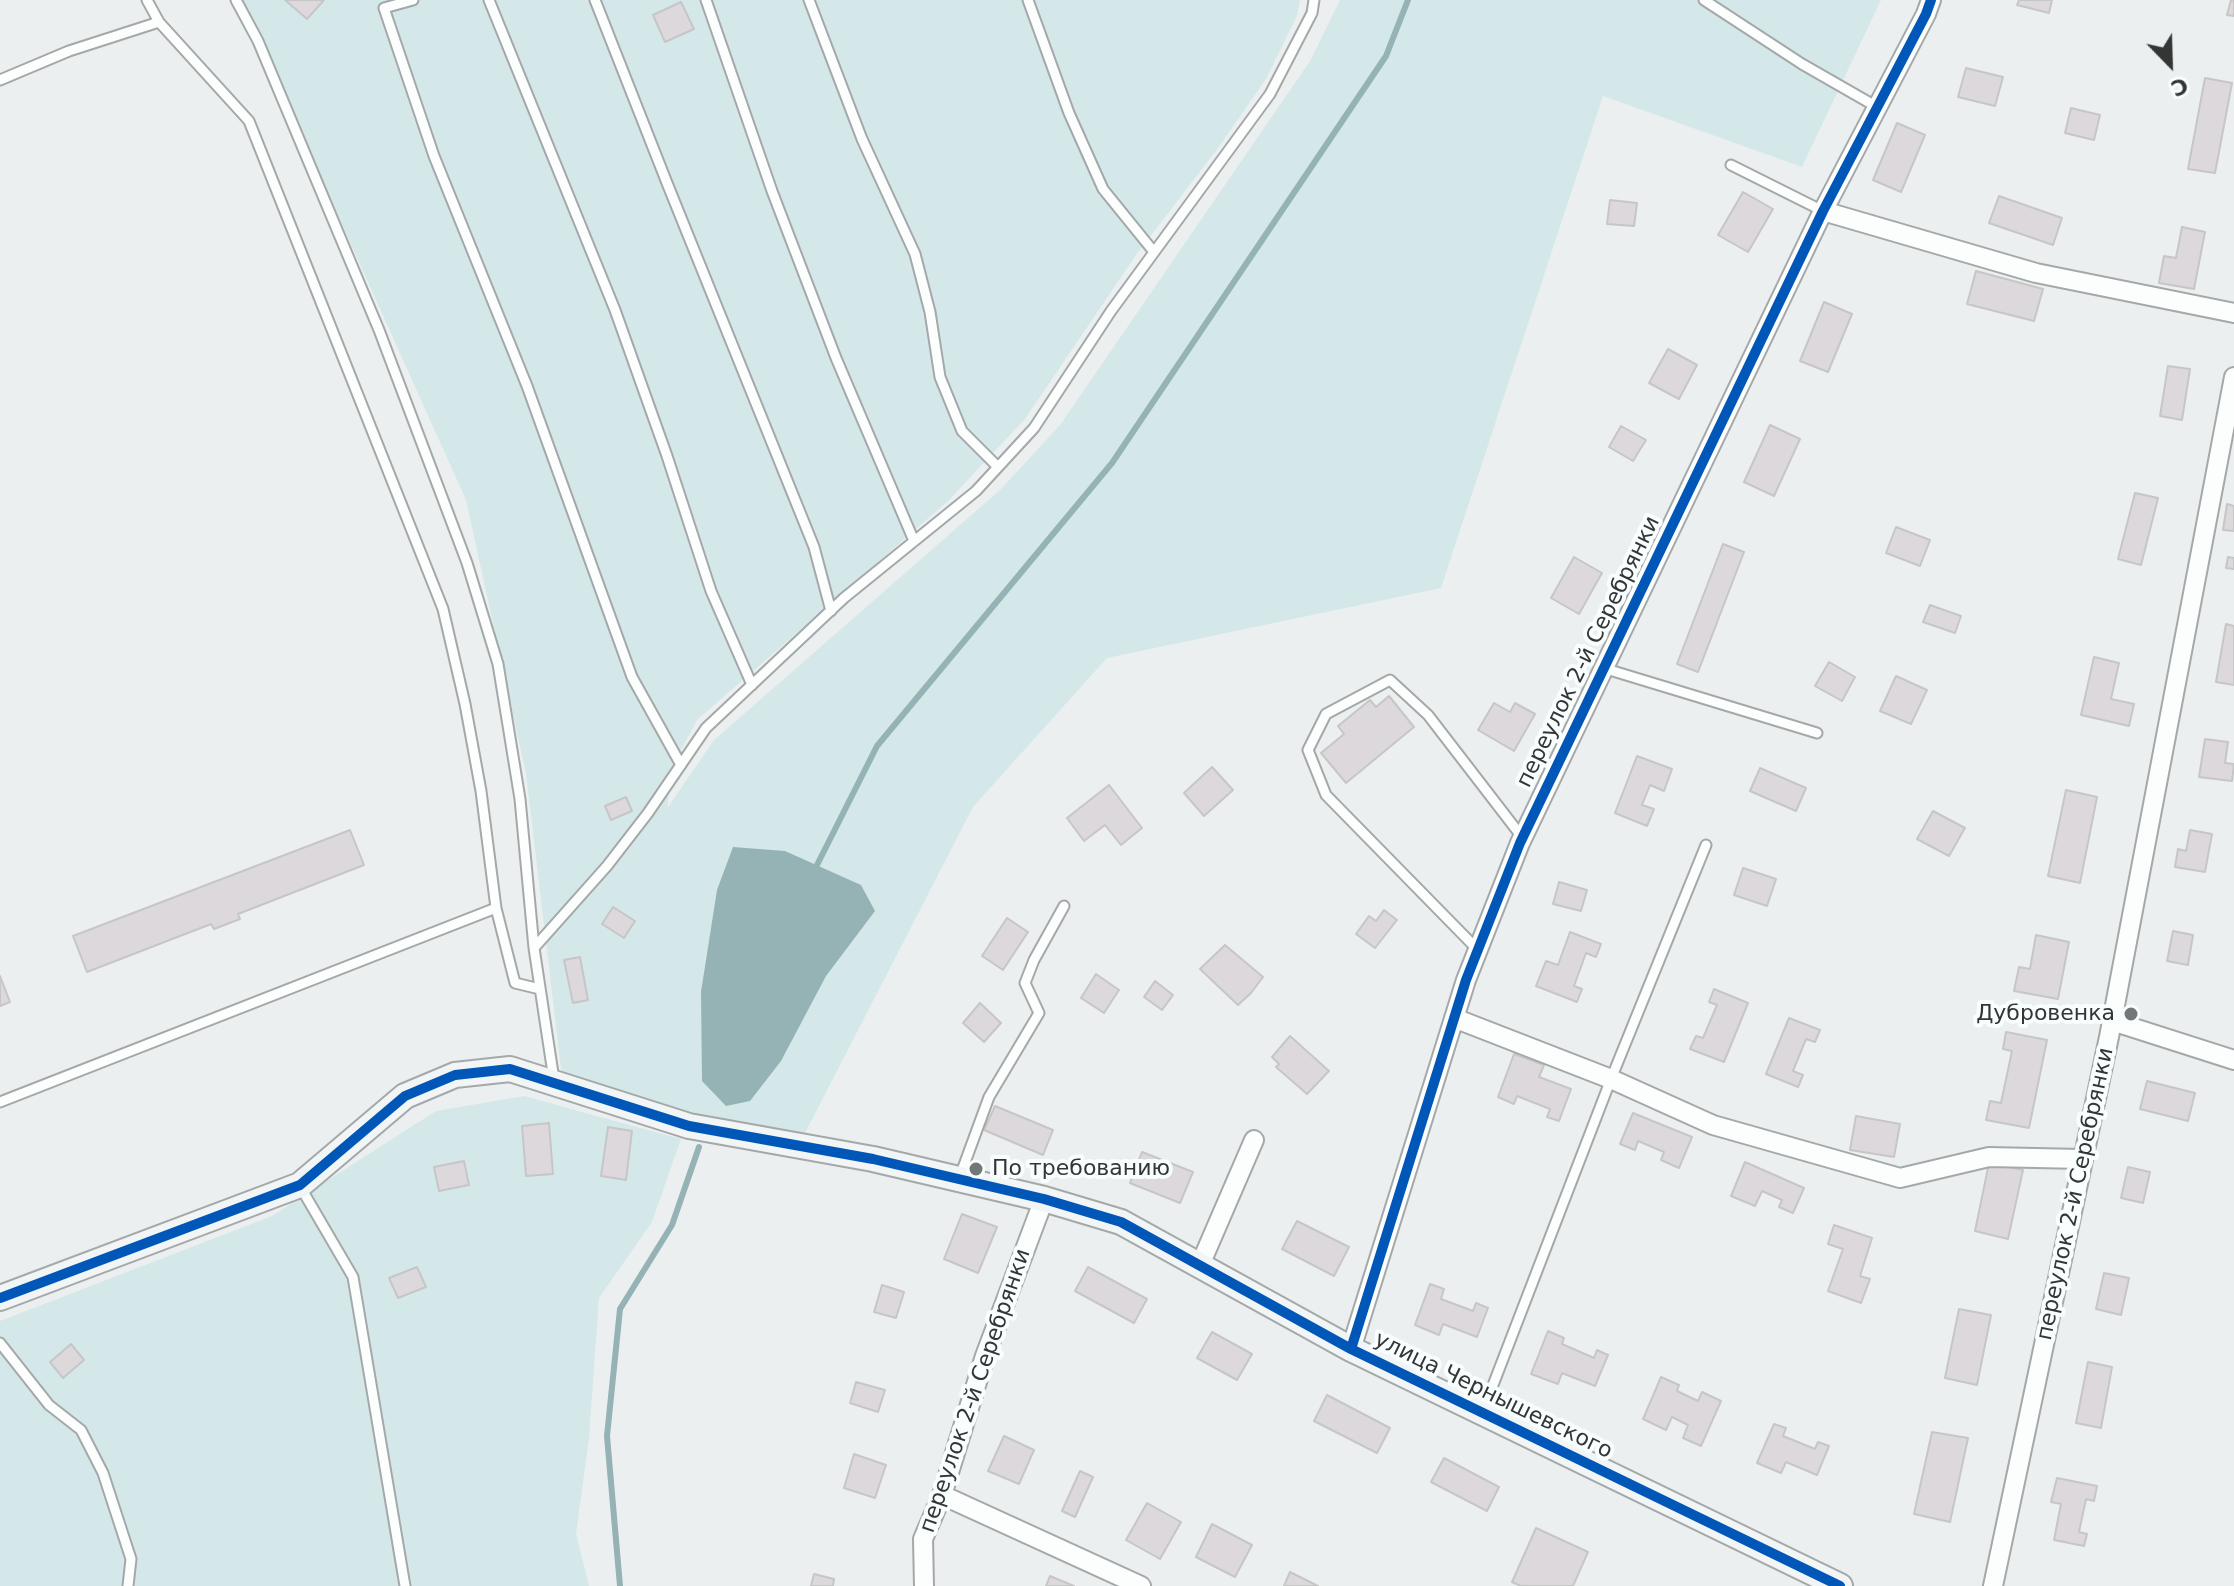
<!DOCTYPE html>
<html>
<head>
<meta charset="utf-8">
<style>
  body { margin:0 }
  #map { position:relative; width:2234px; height:1586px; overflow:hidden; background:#ecefef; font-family:"DejaVu Sans",sans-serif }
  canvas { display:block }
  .north { position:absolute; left:2130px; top:24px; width:80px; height:80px; -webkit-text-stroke:6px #f8fdfd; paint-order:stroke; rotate:157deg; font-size:22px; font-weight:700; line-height:32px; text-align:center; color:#343636 }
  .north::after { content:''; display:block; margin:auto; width:28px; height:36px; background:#343636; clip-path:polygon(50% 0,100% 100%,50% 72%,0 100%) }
</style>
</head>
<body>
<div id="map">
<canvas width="2234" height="1586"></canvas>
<div class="north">С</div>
</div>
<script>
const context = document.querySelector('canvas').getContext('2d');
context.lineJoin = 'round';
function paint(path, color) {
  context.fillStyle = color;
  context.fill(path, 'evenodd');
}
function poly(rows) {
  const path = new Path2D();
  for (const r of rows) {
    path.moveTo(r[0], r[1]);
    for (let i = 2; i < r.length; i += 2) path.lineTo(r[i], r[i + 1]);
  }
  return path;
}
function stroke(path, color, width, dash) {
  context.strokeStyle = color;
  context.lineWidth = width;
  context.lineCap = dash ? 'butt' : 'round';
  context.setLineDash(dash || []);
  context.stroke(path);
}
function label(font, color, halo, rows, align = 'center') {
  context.font = font + ' "DejaVu Sans",sans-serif';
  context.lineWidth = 8;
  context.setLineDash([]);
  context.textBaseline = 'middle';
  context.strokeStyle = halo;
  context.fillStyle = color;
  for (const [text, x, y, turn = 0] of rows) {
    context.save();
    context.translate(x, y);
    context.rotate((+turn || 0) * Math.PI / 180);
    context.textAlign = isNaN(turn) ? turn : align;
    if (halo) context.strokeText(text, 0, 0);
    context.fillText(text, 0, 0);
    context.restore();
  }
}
paint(poly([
  [241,0,1300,0,1297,16,1266,79,1218,148,1136,255,1025,419,948,501,697,720,669,773,668,807,714,740,1000,490,1060,425,1310,61,1340,0,1881,0,1802,167,1603,96,1441,588,1107,658,973,807,804,1135,651,1104,562,1077,526,774,466,500],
  [524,1096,681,1139,652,1222,599,1298,589,1438,576,1534,589,1586,0,1586,0,1321,272,1216,436,1111]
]), '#d5e8e9');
paint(poly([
  [733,847,785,851,861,885,875,911,826,976,781,1061,750,1101,726,1106,702,1081,701,992,717,890]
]), '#95b2b4');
stroke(poly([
  [817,865,877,746,1112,463,1386,56,1408,0],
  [620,1586,607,1436,620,1309,672,1225,699,1147]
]), '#95b2b4', 6);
const building = poly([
  [285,0,324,0,307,19,285,0],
  [2019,0,2052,0,2049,13,2017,5,2019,0],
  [2231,0,2234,0,2234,16,2227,15,2231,0],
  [681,2,694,29,665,42,653,15,681,2],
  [1966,68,2003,77,1995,106,1958,97,1966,68],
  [2205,78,2232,83,2215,173,2188,169,2205,78],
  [2071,108,2100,115,2094,140,2065,133,2071,108],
  [1897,123,1925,135,1901,192,1873,180,1897,123],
  [1743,192,1773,209,1748,252,1718,235,1743,192],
  [1999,196,2062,218,2053,245,1989,223,1999,196],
  [1610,200,1637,203,1634,226,1607,224,1610,200],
  [2182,227,2205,232,2194,289,2159,283,2164,256,2176,258,2182,227],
  [1976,271,2043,289,2034,321,1967,304,1976,271],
  [1824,302,1852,314,1828,372,1800,361,1824,302],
  [1668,349,1697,365,1679,399,1649,383,1668,349],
  [2168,366,2190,369,2182,420,2160,416,2168,366],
  [1770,425,1800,439,1774,496,1744,482,1770,425],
  [1621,426,1646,440,1633,461,1609,447,1621,426],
  [2135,493,2158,498,2141,565,2118,559,2135,493],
  [2227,504,2234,506,2234,531,2223,530,2227,504],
  [1896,527,1930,540,1920,566,1886,553,1896,527],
  [1723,544,1744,552,1698,672,1677,664,1723,544],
  [1574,557,1602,573,1579,614,1551,598,1574,557],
  [2228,557,2234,558,2234,569,2226,568,2228,557],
  [1930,605,1961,616,1955,633,1923,622,1930,605],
  [2226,624,2234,626,2234,685,2216,682,2226,624],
  [2094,657,2119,663,2111,699,2134,704,2129,726,2081,715,2094,657],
  [1829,662,1855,677,1842,701,1815,686,1829,662],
  [1896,676,1927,690,1911,724,1880,711,1896,676],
  [1389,696,1414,727,1346,783,1321,753,1344,734,1338,726,1370,700,1376,707,1389,696],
  [1494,703,1510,712,1515,703,1535,714,1514,751,1478,730,1494,703],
  [2205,739,2228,742,2225,763,2234,764,2232,781,2199,777,2205,739],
  [1637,756,1672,769,1664,791,1650,785,1642,805,1654,809,1647,826,1615,813,1637,756],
  [1212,767,1233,790,1204,816,1184,793,1212,767],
  [1760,768,1806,788,1796,811,1750,791,1760,768],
  [1109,785,1142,828,1121,845,1105,825,1084,841,1067,818,1109,785],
  [2066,790,2097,797,2080,883,2048,876,2066,790],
  [626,797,632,811,611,820,605,806,626,797],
  [1933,811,1965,828,1949,856,1917,839,1933,811],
  [350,830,364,865,238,914,240,919,214,929,211,924,87,972,73,936,350,830],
  [2190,830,2212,834,2205,872,2175,867,2178,849,2186,851,2190,830],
  [1743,868,1776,879,1767,906,1734,895,1743,868],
  [1559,882,1587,890,1581,911,1553,904,1559,882],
  [613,907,635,921,624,938,602,924,613,907],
  [1384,910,1397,920,1375,948,1356,934,1369,916,1376,921,1384,910],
  [1007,918,1028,932,1003,970,982,956,1007,918],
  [2173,931,2193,935,2188,965,2167,961,2173,931],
  [1570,932,1601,944,1596,957,1586,953,1574,986,1582,989,1577,1002,1536,986,1546,961,1558,965,1570,932],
  [2036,935,2069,942,2058,999,2014,991,2019,967,2030,969,2036,935],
  [1225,945,1263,977,1251,993,1238,1005,1200,969,1225,945],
  [580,957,588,1000,573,1003,564,960,580,957],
  [1096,974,1119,990,1104,1013,1081,998,1096,974],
  [0,976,10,1002,0,1006,0,976],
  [1155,981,1173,995,1162,1010,1144,997,1155,981],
  [1714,989,1748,1003,1724,1062,1690,1049,1696,1036,1703,1038,1717,1005,1709,1002,1714,989],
  [980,1003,1001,1023,984,1042,963,1023,980,1003],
  [1789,1018,1820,1030,1815,1042,1806,1039,1793,1071,1803,1075,1798,1087,1766,1074,1789,1018],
  [2006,1032,2047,1040,2029,1128,1986,1120,1990,1101,2001,1103,2012,1051,2003,1049,2006,1032],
  [1290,1036,1329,1071,1307,1094,1276,1067,1279,1064,1272,1057,1290,1036],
  [1514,1054,1544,1065,1539,1077,1571,1089,1559,1121,1547,1117,1550,1109,1517,1096,1514,1104,1498,1097,1514,1054],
  [2147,1081,2195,1093,2188,1121,2140,1109,2147,1081],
  [995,1106,1053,1130,1043,1155,984,1130,995,1106],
  [1633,1113,1692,1137,1679,1168,1661,1160,1664,1152,1638,1141,1635,1150,1620,1144,1633,1113],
  [1856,1116,1900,1124,1894,1157,1850,1150,1856,1116],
  [549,1123,553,1174,526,1176,522,1126,549,1123],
  [608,1127,632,1131,626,1180,601,1176,608,1127],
  [1142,1152,1193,1172,1180,1203,1130,1183,1142,1152],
  [464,1161,469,1185,439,1191,434,1167,464,1161],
  [1745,1162,1804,1188,1793,1213,1779,1207,1782,1200,1762,1191,1755,1206,1731,1196,1745,1162],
  [1989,1163,2023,1170,2008,1239,1975,1231,1989,1163],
  [2128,1167,2150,1172,2143,1203,2121,1198,2128,1167],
  [962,1214,997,1227,978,1273,944,1259,962,1214],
  [1297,1221,1349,1247,1334,1276,1282,1249,1297,1221],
  [1834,1225,1872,1238,1860,1276,1870,1279,1861,1303,1828,1291,1843,1249,1828,1244,1834,1225],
  [417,1267,426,1287,398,1298,389,1278,417,1267],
  [1088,1267,1147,1299,1134,1323,1075,1291,1088,1267],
  [2104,1273,2129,1278,2121,1315,2096,1309,2104,1273],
  [1430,1284,1444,1289,1441,1299,1473,1311,1476,1303,1488,1308,1477,1337,1443,1324,1439,1335,1415,1325,1430,1284],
  [882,1285,904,1292,896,1318,874,1312,882,1285],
  [1959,1309,1991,1315,1977,1385,1945,1378,1959,1309],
  [1548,1331,1564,1338,1562,1344,1594,1358,1597,1350,1608,1355,1595,1386,1562,1373,1558,1384,1531,1374,1548,1331],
  [1212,1332,1252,1354,1237,1380,1197,1358,1212,1332],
  [71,1344,84,1360,63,1378,50,1362,71,1344],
  [2088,1362,2112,1367,2101,1428,2076,1423,2088,1362],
  [1661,1377,1679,1385,1677,1391,1698,1401,1702,1392,1721,1401,1701,1446,1683,1438,1688,1425,1672,1417,1666,1430,1643,1419,1661,1377],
  [856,1382,885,1390,878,1412,850,1403,856,1382],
  [1327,1395,1390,1428,1377,1453,1314,1421,1327,1395],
  [1774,1424,1786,1428,1783,1436,1815,1449,1818,1442,1829,1446,1817,1475,1786,1462,1781,1473,1757,1463,1774,1424],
  [1932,1432,1968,1438,1950,1522,1914,1514,1932,1432],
  [1004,1436,1034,1450,1019,1484,988,1471,1004,1436],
  [854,1454,886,1465,875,1498,844,1488,854,1454],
  [1444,1458,1499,1487,1487,1511,1431,1482,1444,1458],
  [1080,1471,1093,1477,1075,1517,1062,1511,1080,1471],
  [2057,1478,2097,1486,2094,1501,2086,1499,2079,1532,2087,1534,2084,1546,2054,1540,2061,1504,2051,1502,2057,1478],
  [1147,1503,1181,1522,1160,1559,1126,1540,1147,1503],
  [1212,1524,1252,1545,1235,1577,1196,1557,1212,1524],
  [1536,1528,1588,1552,1573,1586,1521,1586,1512,1582,1536,1528],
  [1290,1572,1318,1586,1284,1586,1290,1572],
  [814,1574,834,1579,833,1586,811,1586,814,1574],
  [1050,1576,1074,1586,1046,1586,1050,1576]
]);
paint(building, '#ddd8dc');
stroke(building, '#c6c6c7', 2);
const lane = poly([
  [147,0,159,22,249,121,443,609,465,704,481,791,496,908,515,983,540,989],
  [236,0,258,41,379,330,467,563,498,664,520,799,534,948],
  [413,0,384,8,434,156,527,386,632,677,681,765],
  [489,0,615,310,667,456,711,591,752,685],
  [595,0,667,183,814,547,831,611],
  [706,0,772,191,836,358,914,541],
  [809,0,862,139,915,254,930,312,940,377,962,431,998,467],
  [1028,0,1069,113,1103,189,1154,252],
  [1704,0,1802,64,1877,107],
  [0,80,69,51,159,22],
  [1731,165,1823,211],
  [1603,668,1817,733],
  [1478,950,1326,795,1308,750,1326,714,1390,680,1428,715,1522,837],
  [554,1080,534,948,607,866,648,813,706,728,844,598,976,491,1034,428,1111,311,1270,94,1312,13,1314,0],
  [0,1102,496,908],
  [960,1176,989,1097,1039,1013,1025,983,1034,960,1064,906],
  [301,1188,353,1277,405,1586],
  [0,1343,49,1405,81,1430,103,1473,131,1559,128,1586],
  [1483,1411,1611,1079,1706,845]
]);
const street = poly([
  [1823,211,2036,273,2234,313],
  [1454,1018,1611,1079,1713,1125,1900,1178,1989,1157,2082,1159],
  [2112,1021,2234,1060],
  [1200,1265,1254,1140],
  [1351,1349,1466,980,1520,843,1823,211,1926,14,1931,0],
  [942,1495,1141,1586],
  [924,1586,923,1539,942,1495,985,1356,1044,1199],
  [1993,1586,2109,1037,2234,377]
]);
const secondary = poly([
  [0,1298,300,1185,405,1096,455,1075,510,1069,689,1126,873,1159,1044,1199,1121,1222,1351,1349,1840,1586]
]);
stroke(lane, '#a5a8a8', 13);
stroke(street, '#a5a8a8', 22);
stroke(secondary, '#a5a8a8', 28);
stroke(lane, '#fcfdfd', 9);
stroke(street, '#fcfdfd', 18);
stroke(secondary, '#f1f5f5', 24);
stroke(poly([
  [0,1298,300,1185,405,1096,455,1075,510,1069,689,1126,873,1159,1044,1199,1121,1222,1351,1349,1840,1586],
  [1351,1349,1466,980,1520,843,1823,211,1926,14,1931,0]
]), '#0057b8', 10);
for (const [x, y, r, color] of [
  [2131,1014,8,"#747777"],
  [976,1169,8,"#747777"]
]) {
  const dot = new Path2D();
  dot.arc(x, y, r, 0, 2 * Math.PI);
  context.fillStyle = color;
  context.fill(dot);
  stroke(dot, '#f8fdfd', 3);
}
label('22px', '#343636', '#f8fdfd', [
  ["переулок 2-й Серебрянки",1589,652,-64],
  ["переулок 2-й Серебрянки",2076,1194,-78],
  ["переулок 2-й Серебрянки",976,1391,-71],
  ["улица Чернышевского",1493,1396,26]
]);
label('22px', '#343636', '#f8fdfd', [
  ["Дубровенка",2115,1014],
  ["По требованию",992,1169,"left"]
], 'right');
</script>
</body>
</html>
